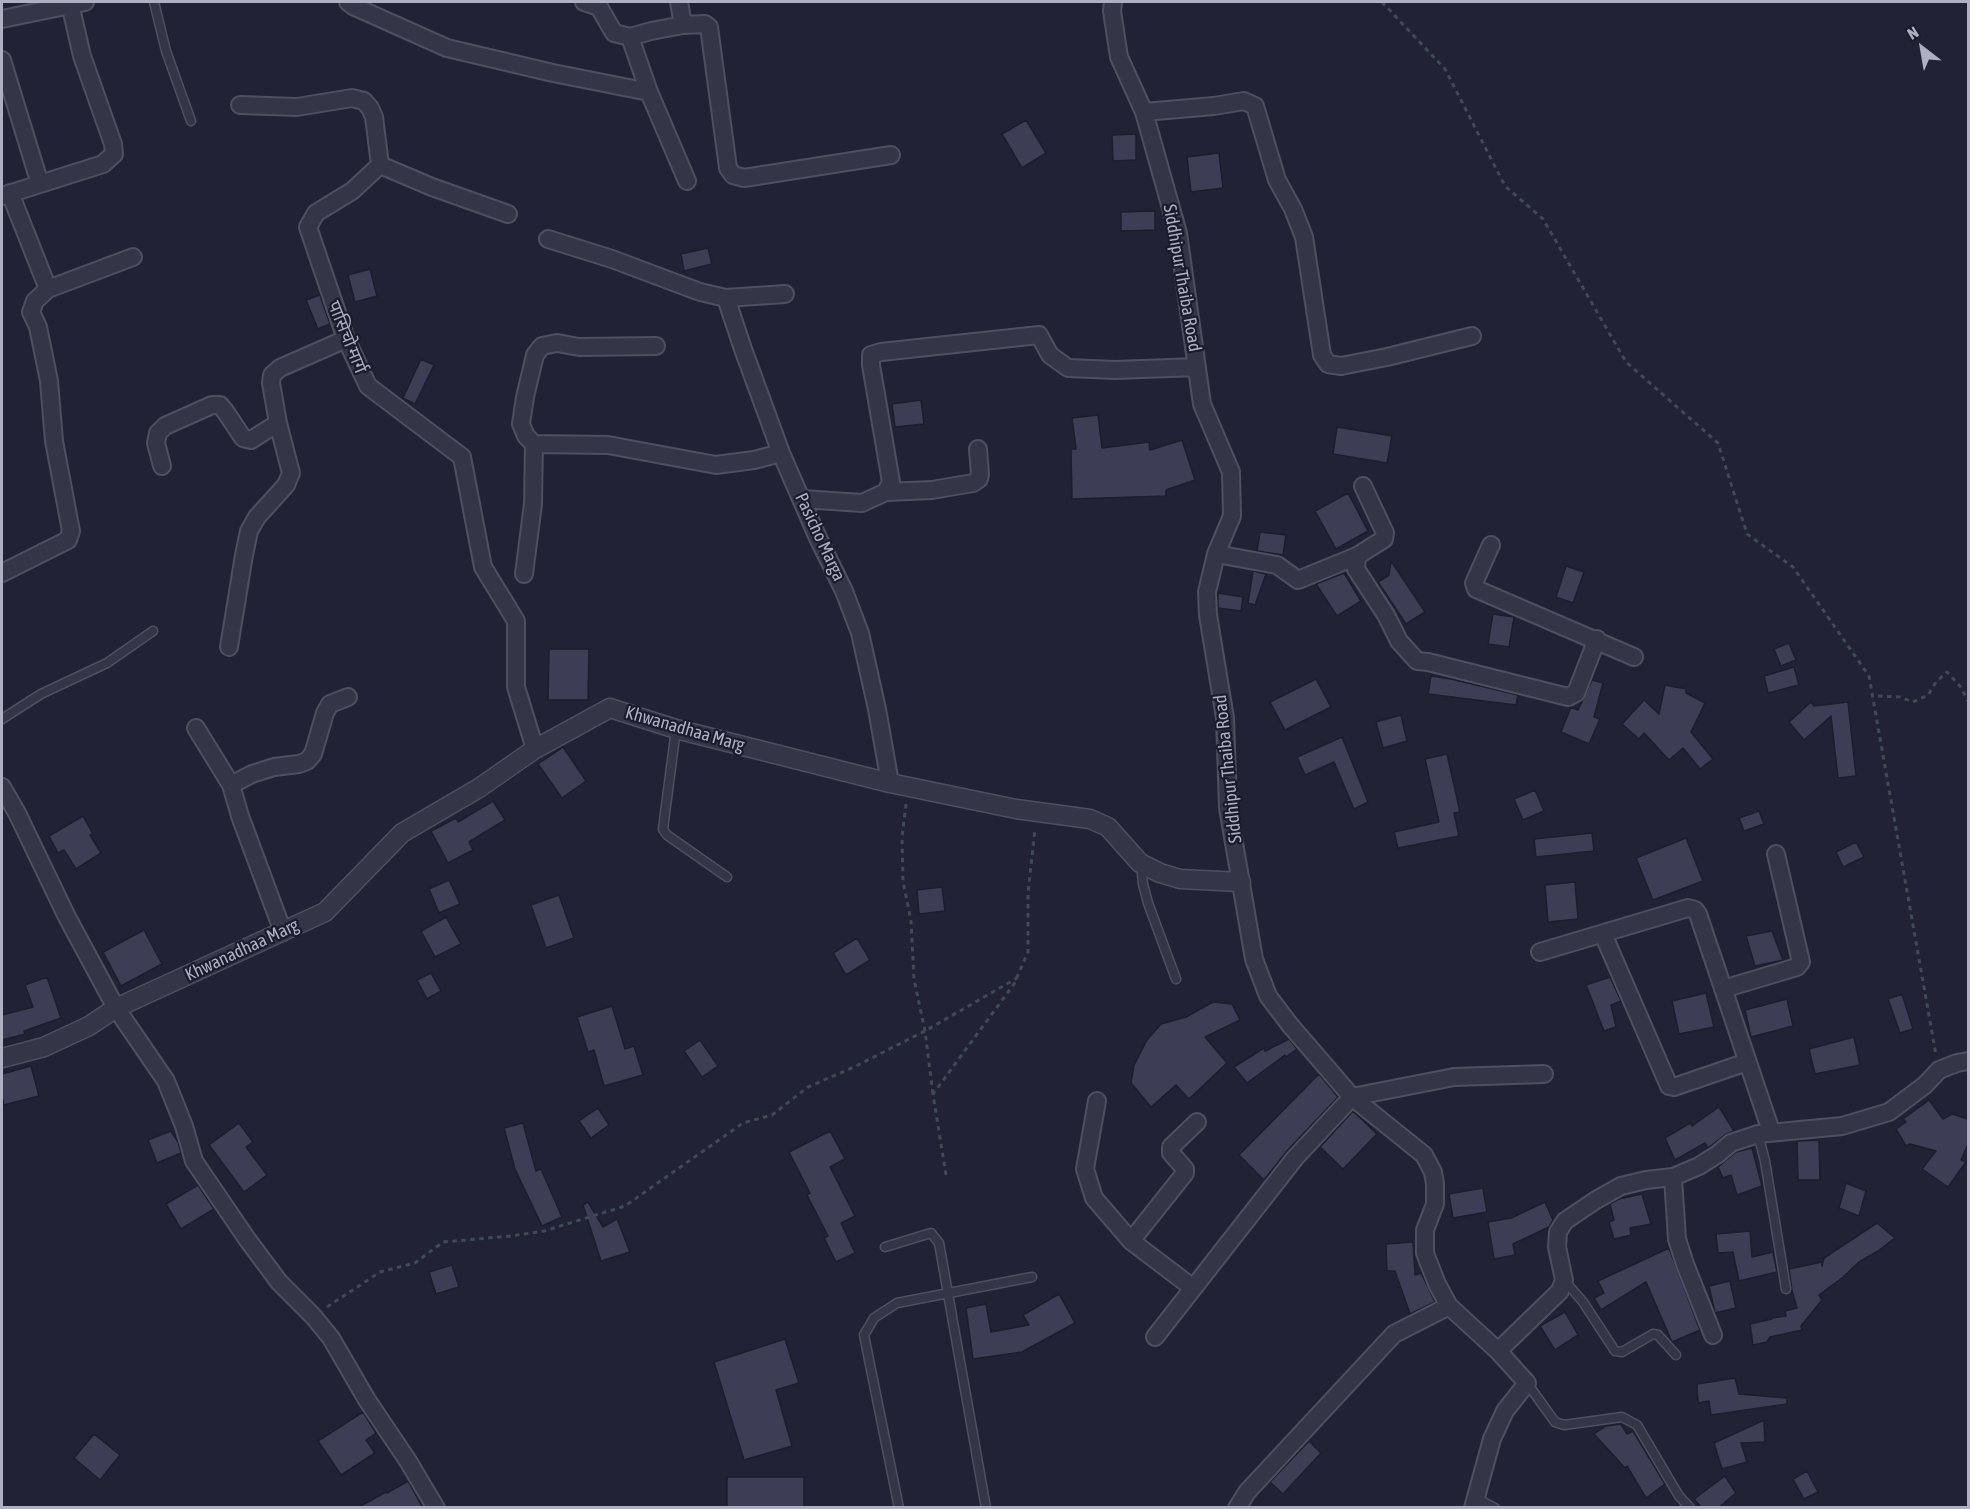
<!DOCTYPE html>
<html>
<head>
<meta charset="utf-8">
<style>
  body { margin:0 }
  #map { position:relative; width:1970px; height:1509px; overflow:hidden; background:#212236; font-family:"Asap Condensed",sans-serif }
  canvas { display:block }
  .frame { position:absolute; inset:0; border:3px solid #afafc3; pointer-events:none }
  .north { position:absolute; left:1892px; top:18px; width:60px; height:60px; -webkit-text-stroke:4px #1a1b2b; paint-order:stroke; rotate:329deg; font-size:16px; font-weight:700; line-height:24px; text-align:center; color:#afafc3 }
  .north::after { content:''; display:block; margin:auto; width:21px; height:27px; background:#afafc3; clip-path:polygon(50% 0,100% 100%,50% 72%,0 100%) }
</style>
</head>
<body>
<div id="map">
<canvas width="1970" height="1509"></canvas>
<div class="frame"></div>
<div class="north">N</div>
</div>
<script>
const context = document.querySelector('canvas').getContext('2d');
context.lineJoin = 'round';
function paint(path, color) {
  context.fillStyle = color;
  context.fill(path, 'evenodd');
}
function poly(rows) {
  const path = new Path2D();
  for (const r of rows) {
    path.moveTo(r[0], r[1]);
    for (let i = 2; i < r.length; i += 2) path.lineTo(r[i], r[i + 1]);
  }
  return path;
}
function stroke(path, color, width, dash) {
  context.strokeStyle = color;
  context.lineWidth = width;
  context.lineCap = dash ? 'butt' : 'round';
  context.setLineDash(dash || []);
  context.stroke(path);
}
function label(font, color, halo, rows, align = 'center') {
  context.font = font + ' "Asap Condensed","Noto Sans Devanagari",sans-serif';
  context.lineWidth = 4.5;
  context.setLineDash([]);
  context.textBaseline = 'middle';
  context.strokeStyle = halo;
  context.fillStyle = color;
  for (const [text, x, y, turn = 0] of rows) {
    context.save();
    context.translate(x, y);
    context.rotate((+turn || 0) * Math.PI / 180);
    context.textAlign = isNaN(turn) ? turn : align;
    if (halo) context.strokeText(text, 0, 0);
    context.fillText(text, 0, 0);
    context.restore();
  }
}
const building = poly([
  [1026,120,1046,153,1022,168,1002,134,1026,120],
  [1136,134,1136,160,1113,161,1112,135,1136,134],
  [1219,153,1223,188,1191,192,1187,157,1219,153],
  [1155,211,1155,230,1121,231,1121,212,1155,211],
  [708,248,712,264,684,271,681,254,708,248],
  [370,269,377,296,355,302,348,275,370,269],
  [320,295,330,324,318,329,306,300,320,295],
  [421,359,434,365,415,404,403,398,421,359],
  [921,400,924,424,895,427,892,404,921,400],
  [1098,415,1102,448,1149,442,1150,450,1182,440,1195,480,1166,490,1166,496,1072,499,1071,449,1076,449,1072,418,1098,415],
  [1337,427,1392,436,1387,463,1333,454,1337,427],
  [1348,493,1368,531,1336,549,1315,511,1348,493],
  [1260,532,1286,535,1283,555,1257,551,1260,532],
  [1391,561,1425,612,1406,624,1378,582,1389,575,1391,561],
  [1566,566,1584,572,1573,603,1556,597,1566,566],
  [1253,571,1266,574,1255,605,1248,603,1253,571],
  [1344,573,1361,601,1337,616,1316,584,1344,573],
  [1218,593,1243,597,1241,611,1218,608,1218,593],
  [1493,614,1514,617,1509,647,1488,644,1493,614],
  [1789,643,1796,660,1781,666,1774,649,1789,643],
  [549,649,589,649,588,700,548,700,549,649],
  [1794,667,1799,685,1768,693,1764,676,1794,667],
  [1431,676,1451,679,1518,695,1516,705,1428,694,1431,676],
  [1316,679,1331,707,1285,730,1270,702,1316,679],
  [1592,680,1603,683,1594,717,1600,719,1589,744,1561,732,1571,707,1578,710,1592,680],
  [1665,685,1686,689,1686,693,1705,703,1691,732,1713,759,1700,769,1683,748,1669,760,1644,733,1639,739,1622,724,1644,700,1659,714,1665,685],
  [1811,702,1814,706,1848,702,1856,776,1838,778,1831,716,1804,740,1789,722,1811,702],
  [1401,715,1407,741,1383,748,1376,722,1401,715],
  [1342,737,1368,802,1354,809,1334,762,1305,775,1297,757,1342,737],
  [563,747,586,781,562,798,538,764,563,747],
  [1447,754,1460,812,1454,813,1459,836,1398,848,1394,832,1439,822,1425,759,1447,754],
  [1535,790,1544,811,1523,820,1514,799,1535,790],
  [493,801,505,820,469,842,473,850,448,863,431,831,456,818,458,822,493,801],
  [1759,811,1764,824,1744,831,1739,818,1759,811],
  [83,816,93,834,90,835,101,853,76,869,64,850,58,853,49,836,83,816],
  [1592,833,1594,851,1536,857,1534,839,1592,833],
  [1686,838,1703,881,1653,900,1636,858,1686,838],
  [1856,842,1864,857,1843,867,1836,852,1856,842],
  [449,880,460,904,439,913,429,889,449,880],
  [1575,882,1578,919,1548,922,1545,885,1575,882],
  [942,887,945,911,919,914,917,890,942,887],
  [559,895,574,938,546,948,531,905,559,895],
  [446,917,461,944,435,957,421,931,446,917],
  [144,930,162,964,121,986,103,952,144,930],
  [1772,931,1783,960,1755,966,1746,936,1772,931],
  [857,938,870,960,846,975,833,953,857,938],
  [431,973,441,991,427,999,417,980,431,973],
  [47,977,61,1018,24,1031,25,1034,2,1040,2,1015,33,1007,25,985,47,977],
  [1610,977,1621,1001,1611,1005,1616,1027,1604,1031,1586,985,1610,977],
  [1706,993,1714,1027,1679,1034,1672,1001,1706,993],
  [1902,994,1913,1029,1900,1033,1888,999,1902,994],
  [1787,999,1793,1026,1751,1037,1745,1010,1787,999],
  [1213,1002,1232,1004,1240,1020,1205,1037,1227,1063,1189,1099,1176,1085,1151,1107,1131,1083,1134,1065,1147,1040,1161,1024,1186,1017,1213,1002],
  [612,1006,625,1049,634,1046,643,1075,604,1086,594,1050,588,1052,577,1017,612,1006],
  [1854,1037,1860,1065,1815,1074,1809,1049,1854,1037],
  [1289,1039,1297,1049,1286,1057,1285,1055,1247,1083,1234,1067,1264,1048,1265,1051,1289,1039],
  [700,1040,718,1066,702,1077,684,1051,700,1040],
  [31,1066,39,1096,4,1105,2,1097,2,1074,31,1066],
  [1319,1074,1338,1097,1287,1151,1264,1180,1239,1155,1319,1074],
  [1929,1100,1943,1119,1952,1114,1968,1119,1968,1144,1961,1160,1966,1162,1948,1187,1922,1169,1936,1151,1910,1144,1906,1146,1896,1129,1906,1122,1903,1119,1929,1100],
  [1719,1107,1734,1131,1725,1135,1708,1148,1705,1143,1675,1160,1665,1138,1690,1123,1692,1126,1719,1107],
  [598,1108,609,1125,591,1138,579,1121,598,1108],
  [1353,1111,1377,1134,1343,1169,1320,1147,1353,1111],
  [239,1123,253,1142,246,1147,267,1175,244,1192,209,1145,239,1123],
  [523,1123,536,1171,541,1169,562,1217,542,1226,515,1169,504,1128,523,1123],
  [171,1131,178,1142,181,1153,157,1163,148,1140,171,1131],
  [830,1131,845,1159,830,1167,855,1216,841,1223,855,1253,836,1262,824,1238,828,1236,807,1195,810,1193,789,1152,830,1131],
  [1819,1140,1820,1180,1798,1180,1797,1141,1819,1140],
  [1752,1148,1762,1186,1737,1195,1731,1175,1723,1178,1718,1167,1736,1152,1752,1148],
  [1846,1183,1866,1191,1859,1216,1839,1208,1846,1183],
  [198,1185,214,1209,181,1229,166,1204,198,1185],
  [1483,1188,1487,1212,1453,1218,1449,1194,1483,1188],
  [1642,1194,1651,1224,1630,1228,1631,1235,1614,1239,1609,1222,1614,1220,1610,1204,1619,1199,1642,1194],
  [588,1202,603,1227,617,1219,630,1252,601,1261,583,1205,588,1202],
  [1545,1202,1553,1220,1549,1227,1513,1244,1515,1255,1494,1259,1488,1222,1511,1218,1545,1202],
  [1877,1223,1895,1238,1878,1251,1859,1262,1842,1278,1819,1295,1822,1300,1801,1326,1802,1330,1770,1337,1767,1342,1753,1345,1750,1324,1772,1319,1772,1318,1786,1316,1785,1311,1797,1308,1792,1291,1789,1269,1822,1262,1822,1266,1824,1258,1877,1223],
  [1750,1231,1752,1257,1773,1252,1777,1272,1739,1281,1733,1252,1718,1253,1716,1234,1750,1231],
  [1413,1242,1415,1275,1421,1273,1435,1302,1410,1314,1395,1271,1387,1271,1386,1244,1413,1242],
  [1669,1248,1700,1330,1672,1342,1646,1282,1601,1310,1594,1298,1604,1293,1598,1281,1669,1248],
  [452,1265,459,1287,436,1294,429,1272,452,1265],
  [1730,1281,1736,1308,1715,1313,1709,1286,1730,1281],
  [1059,1294,1075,1323,1022,1352,973,1359,966,1308,986,1304,991,1332,1029,1325,1023,1315,1059,1294],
  [1565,1312,1578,1335,1555,1350,1540,1326,1565,1312],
  [785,1339,799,1383,776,1390,792,1446,744,1460,714,1362,785,1339],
  [1735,1378,1739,1394,1787,1398,1787,1404,1711,1415,1709,1401,1698,1403,1697,1384,1735,1378],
  [363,1412,376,1433,366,1440,375,1453,341,1475,318,1441,363,1412],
  [1764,1420,1765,1442,1741,1443,1747,1462,1722,1469,1714,1443,1764,1420],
  [1621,1424,1627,1434,1633,1431,1665,1484,1646,1498,1627,1466,1625,1468,1594,1434,1606,1426,1621,1424],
  [94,1434,120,1455,100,1480,74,1458,94,1434],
  [1309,1441,1321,1453,1283,1494,1270,1482,1309,1441],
  [1807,1471,1818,1492,1804,1499,1793,1479,1807,1471],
  [1725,1476,1736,1493,1718,1508,1702,1508,1694,1499,1725,1476],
  [727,1477,804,1477,804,1508,727,1508,727,1477],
  [408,1481,423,1508,357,1508,386,1492,387,1493,408,1481]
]);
paint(building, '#3d3d56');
stroke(building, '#1c1d2d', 1.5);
const service = poly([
  [154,2,166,51,191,121],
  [2,719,41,694,107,663,153,631],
  [676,729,663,829,667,835,727,877],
  [1141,865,1143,884,1148,903,1176,979],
  [1758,1134,1765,1161,1786,1289],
  [885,1247,931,1233,939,1243,986,1508],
  [1564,1280,1583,1302,1615,1351,1622,1352,1653,1334,1658,1335,1676,1355],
  [1527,1383,1555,1422,1564,1425,1622,1417,1637,1425,1679,1496,1690,1508],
  [1476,1498,1495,1508],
  [899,1508,864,1335,874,1318,897,1303,1032,1277]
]);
const minor = poly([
  [348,2,353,6,447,48,553,73,649,92],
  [584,2,599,7,614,33,630,37],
  [679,2,683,25,651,31,630,37,649,92,687,181],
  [1113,2,1112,11,1119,57,1144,112,1178,233,1202,404,1231,472,1232,516,1216,554,1207,592,1208,615,1225,718,1228,808,1254,959,1268,996,1290,1025,1352,1097,1424,1155,1433,1172,1435,1184,1435,1204,1425,1230,1425,1253,1437,1284,1449,1306,1498,1351,1527,1383,1505,1411,1492,1439,1473,1508],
  [2,19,85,2],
  [683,25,705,24,709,27,728,168,733,175,744,178,891,155],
  [2,60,40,184],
  [240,105,297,107,352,98,364,101,370,108,374,117,380,165,352,191,316,213,308,227,346,339,368,386,462,457,483,567,516,621,516,687,535,749],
  [1144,112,1214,106,1244,101,1255,106,1277,180,1293,209,1304,237,1322,355,1328,364,1341,366,1387,357,1472,336],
  [380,165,432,187,508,214],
  [10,193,48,289],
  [2,196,103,164,114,154,113,144,82,56,70,4],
  [548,239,612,259,700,292,726,298,785,294],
  [726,298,743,349,781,453,818,538,844,591,860,633,877,709,890,783],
  [656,346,579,347,557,343,542,346,535,355,525,397,521,424,526,436,534,444,608,445,716,465,754,460,781,453],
  [162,466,156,443,158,433,165,426,212,405,220,405,225,411,243,438,251,440,278,423],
  [886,492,932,490,973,483,979,479,980,474,978,449],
  [802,499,862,503,886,492,891,482,871,365,871,355,881,352,1039,335,1050,355,1068,368,1115,370,1197,367],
  [1491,545,1474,583,1476,589,1634,657],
  [1216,554,1277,565,1298,580,1357,556,1356,569,1386,615,1399,641,1417,661,1428,662,1568,697,1576,693,1597,639],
  [1357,556,1384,539,1385,533,1363,486],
  [2,573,68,540,71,531,54,441,49,381,38,327,31,312,35,301,48,289,133,257],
  [524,574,533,504,534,444],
  [229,647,244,555,249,531,257,517,286,485,291,473,278,423,271,383,272,375,280,368,346,339],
  [196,728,231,785,240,816,283,932],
  [231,785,252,774,274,767,299,764,307,761,313,754,325,713,330,704,348,697],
  [2,787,17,813,67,917,116,1008,166,1081,184,1126,194,1161,247,1239,279,1282,313,1316,331,1338,367,1400,408,1461,436,1508],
  [1603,934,1669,1086,1674,1087,1747,1062],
  [1540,952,1688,908,1695,910,1698,914,1771,1131],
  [1723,989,1797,967,1801,962,1776,854],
  [1097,1101,1085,1169,1094,1198,1131,1241,1193,1288],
  [1673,1177,1677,1239,1685,1264,1713,1335],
  [1131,1241,1185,1173,1185,1169,1171,1153,1171,1147,1197,1122],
  [1155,1337,1295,1158,1352,1097,1454,1077,1544,1074],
  [1498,1351,1560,1291,1564,1280,1557,1247,1558,1232,1565,1221,1596,1200,1621,1186,1646,1180,1673,1177,1699,1166,1718,1154,1731,1143,1758,1134,1842,1126,1889,1112,1925,1085,1939,1070,1957,1063,1968,1061],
  [1237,1508,1247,1492,1394,1334,1449,1306]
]);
const tertiary = poly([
  [2,1058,44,1047,89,1026,116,1008,325,912,402,833,479,788,535,749,610,708,676,729,890,783,1016,809,1090,819,1108,827,1140,863,1160,873,1180,879,1241,882]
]);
stroke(service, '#4f4f61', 11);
stroke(minor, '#4f4f61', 20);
stroke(tertiary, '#4f4f61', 21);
stroke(poly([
  [1382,2,1445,69,1505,186,1543,219,1626,362,1718,443,1747,534,1793,567,1869,676,1936,1055],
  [1878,696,1900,697,1913,702,1928,695,1936,682,1947,672,1960,686,1968,701],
  [906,804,902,837,903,881,911,921,914,979,925,1031,933,1094],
  [946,1175,933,1094,1014,984,1028,952,1028,893,1035,829],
  [327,1307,380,1272,415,1263,443,1242,511,1236,544,1231,625,1206,743,1123,772,1115,808,1087,854,1067,925,1031,1017,978]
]), '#404a55', 3, [4.5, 4.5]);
stroke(service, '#343547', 8);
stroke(minor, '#343547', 16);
stroke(tertiary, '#343547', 18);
label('18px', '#afafc3', '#1a1b2b', [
  ["Siddhipur Thaiba Road",1182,278,80],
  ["पासिचो मार्ग",347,337,68],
  ["Pasicho Marga",820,537,65],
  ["Khwanadhaa Marg",685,729,16],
  ["Siddhipur Thaiba Road",1228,769,-96],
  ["Khwanadhaa Marg",242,950,-25]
]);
</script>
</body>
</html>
